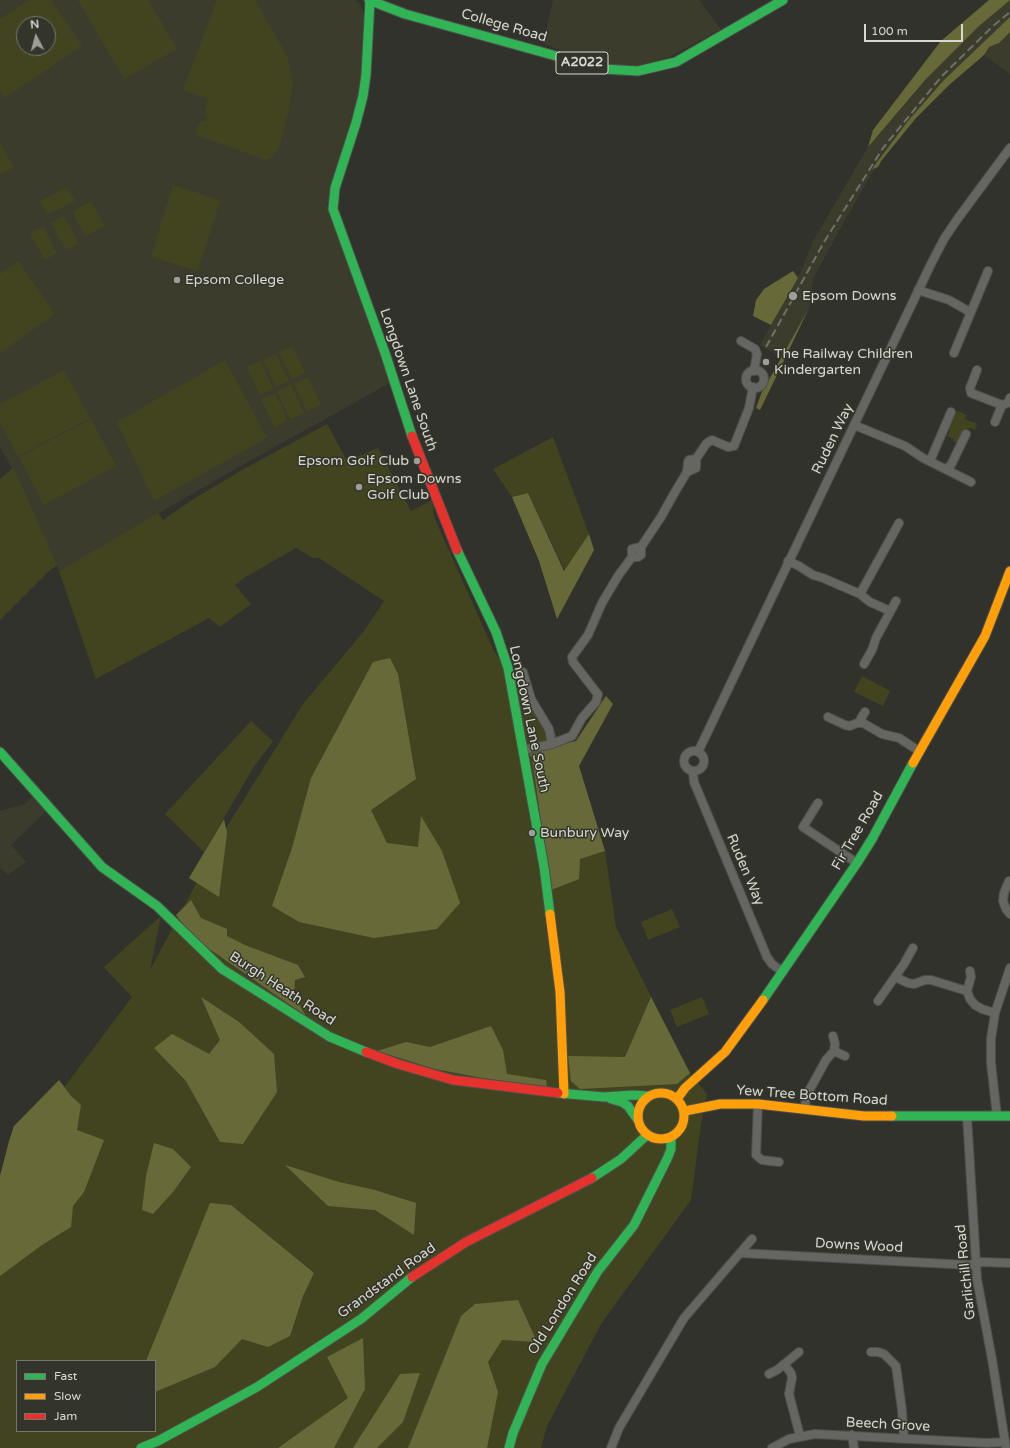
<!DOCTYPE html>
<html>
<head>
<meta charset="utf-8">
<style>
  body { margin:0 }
  #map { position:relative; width:1010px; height:1448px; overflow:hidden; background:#32322d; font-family:"Varela Round",sans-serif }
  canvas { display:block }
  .legend { position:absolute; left:16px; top:1360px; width:140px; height:72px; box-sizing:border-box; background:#34352a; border:1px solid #75766d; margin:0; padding:5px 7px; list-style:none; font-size:12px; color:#d7d8d1 }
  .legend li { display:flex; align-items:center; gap:8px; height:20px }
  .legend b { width:20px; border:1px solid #75766d }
  .north { position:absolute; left:16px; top:16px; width:40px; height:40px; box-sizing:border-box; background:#34352a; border:1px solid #75766d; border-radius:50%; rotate:354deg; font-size:11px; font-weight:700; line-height:16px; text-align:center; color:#d7d8d1 }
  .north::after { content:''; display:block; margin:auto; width:14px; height:18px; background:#9d9e98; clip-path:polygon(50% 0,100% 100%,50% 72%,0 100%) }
  .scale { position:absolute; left:864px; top:24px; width:99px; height:18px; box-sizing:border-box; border:2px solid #d7d8d1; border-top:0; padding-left:5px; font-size:12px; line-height:14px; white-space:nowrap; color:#d7d8d1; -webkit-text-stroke:3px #34352a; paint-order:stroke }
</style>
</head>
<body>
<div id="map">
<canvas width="1010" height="1448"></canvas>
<ul class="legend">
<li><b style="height:5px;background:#30b455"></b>Fast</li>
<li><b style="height:5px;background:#ff9f0a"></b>Slow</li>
<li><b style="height:5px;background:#e5322d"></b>Jam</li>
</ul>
<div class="north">N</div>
<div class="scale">100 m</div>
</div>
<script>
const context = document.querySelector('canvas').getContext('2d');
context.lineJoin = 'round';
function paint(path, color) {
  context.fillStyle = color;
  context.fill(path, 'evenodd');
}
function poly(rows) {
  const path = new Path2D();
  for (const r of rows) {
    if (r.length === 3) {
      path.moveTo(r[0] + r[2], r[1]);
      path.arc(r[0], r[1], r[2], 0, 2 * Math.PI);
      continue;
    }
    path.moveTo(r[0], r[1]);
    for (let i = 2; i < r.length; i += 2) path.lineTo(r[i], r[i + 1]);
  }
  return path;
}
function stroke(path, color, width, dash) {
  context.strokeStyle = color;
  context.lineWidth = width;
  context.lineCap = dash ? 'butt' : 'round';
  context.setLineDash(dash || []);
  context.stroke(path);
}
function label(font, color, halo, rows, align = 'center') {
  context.font = font + ' "Varela Round",sans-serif';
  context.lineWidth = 3;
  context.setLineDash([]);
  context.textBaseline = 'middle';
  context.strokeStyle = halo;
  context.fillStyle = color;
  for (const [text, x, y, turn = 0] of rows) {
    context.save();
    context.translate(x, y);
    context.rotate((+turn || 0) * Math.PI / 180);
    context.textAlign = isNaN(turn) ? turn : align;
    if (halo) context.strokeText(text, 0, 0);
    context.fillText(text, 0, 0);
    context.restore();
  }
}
paint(poly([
  [0,0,355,0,360,4,365,17,360,104,327,204,390,383,235,469,59,571,22,486,0,447],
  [24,24,48,24,48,48,24,48],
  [553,0,699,0,721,29,664,60,646,66,615,65,571,55,543,43],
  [989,0,1010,0,1010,74,984,55,949,85,916,118,881,161,878,167,872,173,841,227,813,279,809,308,782,357,760,345,798,278,813,241,868,147,900,102],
  [33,796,46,811,11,845,26,862,8,875,0,868,0,811,25,804]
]), '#3c3c2d');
paint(poly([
  [29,0,51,0,82,46,5,98,0,90,0,19],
  [24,24,48,24,48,48,24,48],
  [78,0,148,0,177,49,124,79],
  [217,0,255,0,288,58,293,84,289,109,280,144,273,157,269,159,266,160,196,135,200,121,205,122,207,116,204,114,208,99,183,90],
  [0,143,14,167,0,175],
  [173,185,220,200,198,271,151,257],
  [67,187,75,201,47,215,40,201],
  [91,201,105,226,85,236,72,212],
  [64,216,79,243,66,250,51,223],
  [43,226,57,253,45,260,30,234],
  [18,261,55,314,0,353,0,274],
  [292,346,305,373,292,379,279,352],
  [276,354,289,381,276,387,263,360],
  [225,360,267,438,154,501,117,422],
  [260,361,273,388,260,395,247,367],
  [64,370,90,418,18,456,0,423,0,404],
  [308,377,321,405,307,411,294,384],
  [291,385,304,413,290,419,277,392],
  [275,393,288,420,274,427,261,399],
  [957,411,967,415,965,419,977,424,975,430,970,428,963,430,957,443,953,441,954,439,947,436,950,431,945,428,953,414,955,414],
  [91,419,116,466,44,505,19,457],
  [327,424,347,461,378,448,411,511,432,500,434,517,494,651,579,766,605,851,616,927,690,1073,707,1094,701,1124,691,1200,601,1324,547,1426,541,1448,0,1448,0,1175,2,1170,132,997,104,967,161,916,150,970,225,830,303,704,364,631,384,601,319,558,313,558,296,548,244,578,235,585,251,604,220,627,209,618,96,679,59,571,158,513,163,520,192,500,242,470],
  [17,1361,155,1361,155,1431,17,1431],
  [553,437,589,534,565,571,528,493,512,497,493,469],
  [13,468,22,486,57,565,48,572,0,620,0,479],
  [862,676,890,691,883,706,854,692],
  [251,721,273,741,253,768,204,852,165,814],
  [672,909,680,927,648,940,641,922],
  [702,997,709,1014,677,1027,670,1010]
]), '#424420');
paint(poly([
  [989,0,1010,0,979,26,925,80,868,147,873,130,941,41],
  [1010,17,1010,32,999,43,989,47,984,55,949,85,916,118,881,161,878,167,872,169,908,121,944,80],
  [793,271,798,278,771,325,753,316,756,300,764,289],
  [809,308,778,373,760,410,756,408,761,394],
  [528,493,564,571,589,534,594,550,557,619,539,561,512,497],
  [390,658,398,674,416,779,371,810,387,843,418,847,421,816,442,851,460,903,437,929,374,938,299,922,272,906,292,848,311,778,373,662],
  [606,696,613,704,579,766,605,851,580,859,579,879,551,890,532,758,529,752,576,741],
  [224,819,227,833,219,897,189,878],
  [191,900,201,918,227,929,227,936,245,945,298,965,305,977,295,980,294,996,306,1016,195,939,176,915],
  [201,997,239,1022,274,1054,277,1092,243,1144,220,1142,186,1081,154,1048,172,1034,209,1054,220,1040],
  [651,997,690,1073,677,1084,580,1089,571,1081,568,1056,625,1057],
  [491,1026,503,1050,507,1074,546,1080,547,1087,482,1078,435,1069,377,1051,406,1042,430,1047],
  [59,1080,71,1096,81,1105,77,1130,104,1140,84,1192,73,1206,71,1227,42,1245,0,1276,0,1176,9,1141,14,1126],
  [154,1143,173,1149,191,1167,173,1192,153,1214,142,1210,146,1176],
  [285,1165,339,1182,375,1190,416,1203,414,1235,375,1210,328,1206],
  [210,1203,231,1205,314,1273,303,1296,290,1336,268,1347,242,1339,215,1367,155,1392,155,1361,146,1361],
  [518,1300,537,1342,502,1340,488,1362,498,1392,487,1448,408,1448,461,1316,475,1304],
  [363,1338,365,1389,334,1448,278,1448,348,1398,327,1357],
  [420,1373,403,1422,377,1448,353,1448,400,1374]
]), '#686939');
const street = poly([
  [918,290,949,300,970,312],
  [741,341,755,349,757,354,754,371],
  [954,353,988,271],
  [977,370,970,388,971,393,1002,405],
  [755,379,9],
  [995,422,1002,405,1008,403,1010,398],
  [854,425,905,446,923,458,971,482],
  [930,461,951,412],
  [946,469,951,465,966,434],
  [687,472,696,468,696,459,706,444,710,441,712,440,728,447,734,446,749,408,753,387],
  [632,557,638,557,641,555,641,547,661,517,675,492,687,472,688,462,689,460,696,459],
  [788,561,799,566,813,575,823,578,860,594,899,523],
  [860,594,870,602,890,611],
  [864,664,872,650,876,638,896,601],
  [523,672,531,699,549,729,552,744],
  [828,717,845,725,850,726,857,723,863,723,882,734,899,738,919,751],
  [863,723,861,718,865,712],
  [523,750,552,744,572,736,582,718,596,702,598,694,596,692,573,662,572,657,588,635,602,603,618,576,632,557,632,549,641,547],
  [694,761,10],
  [698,752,931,264,944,239,956,221,1010,148],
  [693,772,694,782,767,957,772,964,783,972],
  [818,803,803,827,857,863],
  [1009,881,1004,893,1003,901,1006,909,1010,914],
  [970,971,971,977,967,991,970,999,975,1005,982,1009,995,1013],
  [895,977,908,983,914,984,925,980,931,980,967,991],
  [878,1001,904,964,913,948],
  [833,1036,835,1044,834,1051],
  [758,1104,756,1155,762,1160,779,1162],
  [805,1108,806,1096,810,1089,826,1060,834,1051,845,1056],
  [967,1116,977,1279,992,1359,1006,1448],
  [997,1116,991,1063,991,1039,995,1013,1010,968],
  [740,1253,969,1265,982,1262,1010,1263],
  [871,1352,878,1352,884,1354,896,1366,902,1410,904,1439],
  [784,1364,791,1373,792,1378,789,1394,800,1436],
  [769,1374,777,1370,799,1352],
  [852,1435,854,1448],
  [611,1448,619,1428,684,1318,752,1239],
  [772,1448,789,1439,815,1434,987,1443,1005,1442]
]);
const fast = poly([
  [369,0,405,14,603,69,638,71,676,62,783,0],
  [370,0,366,75,363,96,356,123,335,188,333,209,385,353,412,436],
  [457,550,496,632,508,668,544,867,550,914],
  [0,752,102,867,157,906,222,969,330,1037,366,1052],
  [763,1000,857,863,872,839,913,763],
  [558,1093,604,1097,633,1095,648,1096],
  [611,1099,622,1102,628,1106,637,1119],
  [892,1116,1010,1116],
  [592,1178,621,1159,647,1135],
  [141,1448,158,1441,257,1387,361,1319,412,1277],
  [509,1448,513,1433,542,1364,598,1271,634,1225,668,1157,671,1149,671,1138]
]);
const slow = poly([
  [913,763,985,636,1010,571],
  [550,914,560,992,564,1094],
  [661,1116,23],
  [677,1099,685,1088,725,1052,763,1000],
  [685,1111,720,1104,758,1104,864,1116,892,1116]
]);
const jam = poly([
  [412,436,457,550],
  [366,1052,398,1064,453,1080,558,1093],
  [412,1277,466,1242,592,1178]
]);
stroke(street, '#4f4f4a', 10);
stroke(fast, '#4f4f4a', 11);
stroke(slow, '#4f4f4a', 11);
stroke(jam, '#4f4f4a', 11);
stroke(street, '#656561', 8);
stroke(fast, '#30b455', 9);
stroke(slow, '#ff9f0a', 9);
stroke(jam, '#e5322d', 9);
stroke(poly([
  [766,347,824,242,883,148,941,77,993,26,1010,12]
]), '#6f6f6c', 2, [8, 4]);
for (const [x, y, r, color] of [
  [177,280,4,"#9d9e98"],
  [793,296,5,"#9d9e98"],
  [766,362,4,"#9d9e98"],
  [417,461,4,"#9d9e98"],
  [359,487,4,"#9d9e98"],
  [532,833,4,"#9d9e98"]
]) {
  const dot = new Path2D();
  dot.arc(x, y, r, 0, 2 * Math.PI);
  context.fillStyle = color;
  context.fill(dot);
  stroke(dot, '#34352a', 1.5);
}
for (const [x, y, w] of [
  [582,63,52]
]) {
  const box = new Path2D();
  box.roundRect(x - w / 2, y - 11, w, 22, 3);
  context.fillStyle = '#34352a';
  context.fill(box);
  stroke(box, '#d7d8d1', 1);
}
label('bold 13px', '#d7d8d1', null, [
  ["A2022",582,63]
]);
label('14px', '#d7d8d1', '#34352a', [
  ["College Road",504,26,16],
  ["Longdown Lane South",408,380,71],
  ["Ruden Way",833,439,-64],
  ["Longdown Lane South",529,719,78],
  ["Fir Tree Road",858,831,-60],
  ["Ruden Way",745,870,67],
  ["Burgh Heath Road",282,989,33],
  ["Yew Tree Bottom Road",812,1096,4],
  ["Downs Wood",859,1246,3],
  ["Garlichill Road",966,1272,-96],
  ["Grandstand Road",387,1281,-36],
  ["Old London Road",563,1304,-58],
  ["Beech Grove",888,1425,3]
]);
label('14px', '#d7d8d1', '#34352a', [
  ["Epsom College",185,280],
  ["Epsom Downs",802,296],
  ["The Railway Children",774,354],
  ["Kindergarten",774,370],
  ["Epsom Golf Club",409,461,"right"],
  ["Epsom Downs",367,479],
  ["Golf Club",367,495],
  ["Bunbury Way",540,833]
], 'left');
</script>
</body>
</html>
